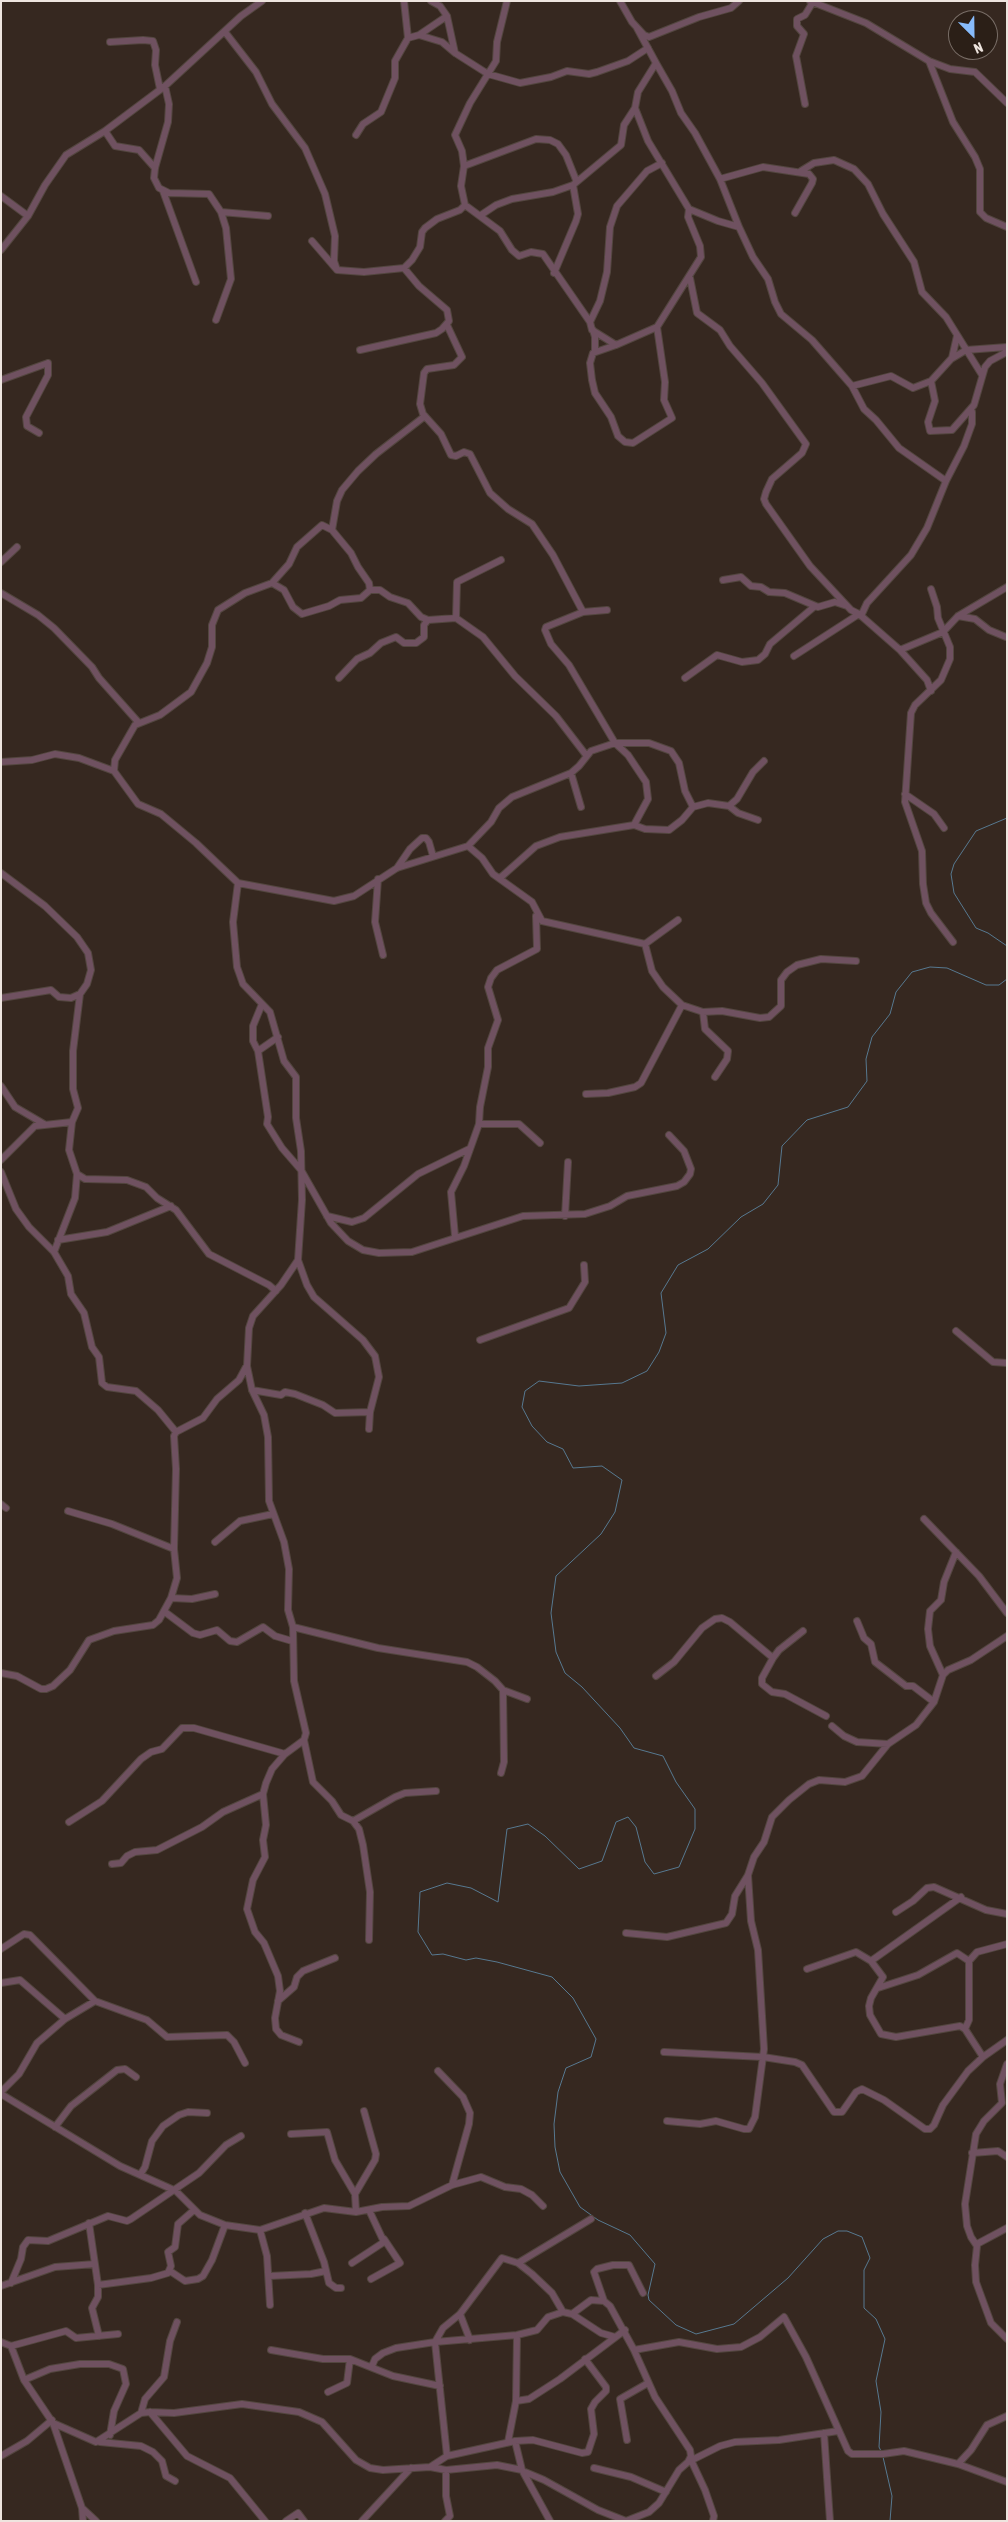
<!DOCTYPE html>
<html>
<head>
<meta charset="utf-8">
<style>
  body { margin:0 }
  #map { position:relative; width:1008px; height:2522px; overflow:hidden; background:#362820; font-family:"Asap Condensed",sans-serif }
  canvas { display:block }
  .frame { position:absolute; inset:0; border:2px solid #eee5df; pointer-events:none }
  .north { position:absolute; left:948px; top:10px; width:50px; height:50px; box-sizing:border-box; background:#2b1f17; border:1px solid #796e67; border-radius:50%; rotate:157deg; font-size:14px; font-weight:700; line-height:20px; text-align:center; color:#eee5df }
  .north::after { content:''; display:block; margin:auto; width:18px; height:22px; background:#87bbfb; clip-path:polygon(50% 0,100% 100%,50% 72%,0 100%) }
</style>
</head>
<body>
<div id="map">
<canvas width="1008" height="2522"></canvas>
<div class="frame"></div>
<div class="north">N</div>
</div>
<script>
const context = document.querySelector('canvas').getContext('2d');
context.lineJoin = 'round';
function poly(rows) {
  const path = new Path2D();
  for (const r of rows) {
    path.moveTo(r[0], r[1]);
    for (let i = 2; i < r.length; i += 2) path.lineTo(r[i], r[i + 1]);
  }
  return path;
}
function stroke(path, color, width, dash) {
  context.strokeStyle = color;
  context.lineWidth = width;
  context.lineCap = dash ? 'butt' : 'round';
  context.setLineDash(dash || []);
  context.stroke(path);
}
stroke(poly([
  [1007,818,976,831,954,864,951,874,954,893,976,928,988,933,1007,946],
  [881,2451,879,2447,881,2412,876,2381,885,2339,876,2319,864,2308,864,2270,870,2258,862,2237,847,2231,838,2231,823,2239,788,2278,734,2324,696,2334,676,2325,649,2300,648,2295,655,2264,630,2235,598,2220,580,2207,560,2172,555,2147,554,2124,558,2092,566,2068,591,2057,596,2039,573,1998,552,1977,497,1962,476,1958,466,1960,443,1954,432,1955,418,1932,420,1892,447,1883,471,1888,498,1902,507,1829,528,1824,545,1836,579,1869,602,1861,616,1822,628,1817,636,1827,645,1862,654,1874,679,1867,695,1829,695,1809,676,1782,663,1756,634,1748,620,1728,582,1687,565,1673,556,1652,551,1613,556,1576,601,1534,615,1512,622,1480,602,1466,573,1468,563,1449,547,1442,532,1426,522,1407,525,1391,539,1381,579,1386,622,1383,647,1371,659,1352,666,1333,661,1293,678,1265,708,1249,741,1217,763,1204,778,1185,782,1146,807,1120,848,1107,867,1081,866,1059,872,1037,890,1014,896,992,912,972,930,967,947,968,986,985,999,985,1007,979],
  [883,2457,892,2496,890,2521]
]), '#577990', 1);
const minor = poly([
  [431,1,440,6,447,16,455,53,488,74,520,83,551,77,567,71,589,74,597,72,628,61,648,48],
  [507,1,497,42,496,61,470,103,455,135,462,151,464,166,461,186,465,205,500,231,512,250,519,256,531,252,543,254,590,322,592,330,616,345,657,327,701,257,700,246,688,217,689,209,648,141,635,108,638,92,656,63,637,28],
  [620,1,632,22,644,35,649,37,699,17,731,8,739,1],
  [810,1,866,23,929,61,950,69,975,72,1007,103],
  [225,32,256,72,272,104,305,148,325,194,335,236,334,261,337,270],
  [419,35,442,42,455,53],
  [408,38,419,35,447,16],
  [110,42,143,40,153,41,156,50,155,65,160,89],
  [929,61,953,122,975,157,980,169,980,212,986,218,1007,227],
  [656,63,672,91,681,113,695,133,720,179,739,227],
  [165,86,169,104,168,122,155,168,154,178,159,188,169,193,209,194,221,212,268,216],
  [805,104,796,56,804,34,797,26,797,19,805,15,813,2],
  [105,131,115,146,139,150,155,168],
  [356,135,363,124,381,112,395,78,395,61,408,38,404,1],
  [464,166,536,139,550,140,558,144,566,155,576,180],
  [801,171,814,163,834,160,854,169,868,184,883,214,914,262,922,292,946,317,982,375],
  [720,179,763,167,809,174,813,179,812,183,795,213],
  [163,191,196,282],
  [1,196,28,216],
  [689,209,718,221,739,227,753,257,768,279,775,302,781,314,812,340,839,371,852,386,864,409,876,420,899,448,946,481],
  [481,215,496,205,512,199,553,192,573,185],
  [312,241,337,270,364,272,404,268,412,260,420,247,422,232,425,228,437,219,460,210,465,205],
  [1,250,28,216,45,185,66,155,105,131,165,86,241,16,262,1],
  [554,273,576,221,578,214,573,185,621,145,624,125,635,108],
  [690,278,697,313,720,330,730,346,762,383,806,444,802,453,772,479,766,492,764,499,766,504,810,566,851,610,859,614,900,650,927,680,931,691],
  [216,320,231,279,226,228,221,212],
  [590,322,600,301,607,272,610,227,617,206,647,171,662,163],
  [447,325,462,357,454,365,427,369,424,373,420,404,423,414,441,434,451,455,456,456,464,452,470,454,490,493,508,509,532,524,553,555,583,612],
  [593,330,595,337,595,351],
  [616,345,593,353,590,363,592,380,595,393,611,417,618,436,625,442,633,443,672,418,664,400,665,382,657,327],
  [1007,347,966,350,951,359,931,381,935,401,928,422,930,431,952,430,974,405,985,367,990,361,1007,352],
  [360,350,436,333,442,329,449,321,447,310,419,286,404,268],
  [952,358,957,336],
  [1,380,48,363],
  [852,386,891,376,913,388,931,381],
  [39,433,27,426,26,417,48,375,48,363],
  [1,562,17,547],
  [723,580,741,577,751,586,761,587,769,592,785,593,818,607,835,602,847,606],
  [272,583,289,564,297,547,322,525,332,530],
  [931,589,937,607,938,618,950,647,950,659,941,680,915,705,911,713,905,802,922,851,923,884,926,903,931,913,953,942],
  [370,590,380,590,390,597,408,603,421,617,428,620],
  [1,593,38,615,54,628,92,667,99,678,139,723],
  [607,610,583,612,546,627,545,630,551,644,569,665,615,743,628,755,646,782,648,799,634,825],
  [861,616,867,603,911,555,927,528,946,481,964,446,972,424,972,412],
  [958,616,975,619,989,630,1006,637],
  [456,618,457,582,501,560],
  [900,650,943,632,958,616,1007,587],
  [794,656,859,614],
  [339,678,357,659,370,653,381,643,396,637,404,643,416,643,424,637,424,625,428,620,456,618,483,637,515,676,556,716,586,755],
  [685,678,717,655,742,662,758,660,765,654,770,644,815,606],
  [1,762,32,760,55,754,79,758,114,771,138,804,161,814,196,843,238,883,334,901,354,896,397,868,468,846,482,858,493,874,532,902,542,921,645,944],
  [114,771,115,760,135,725,160,715,191,692,207,663,212,647,212,625,218,610,245,593,272,583,284,590,293,607,302,614,329,606,340,600,361,598,370,590,369,583,358,567,351,553,332,530,337,501,342,490,358,471,376,454,425,416],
  [571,773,581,807],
  [905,794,934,814,944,828],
  [729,806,738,813,758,820],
  [468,846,491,822,499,808,512,797,571,773,579,766,591,751,615,743,649,743,671,751,679,763,685,791,693,807],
  [397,868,410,849,422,838,426,838,429,842,433,856],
  [1,873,45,906,77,937,88,953,91,970,87,984,80,994,73,1051,73,1089,78,1108,72,1122,69,1150,77,1174,85,1179,127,1180,146,1187,157,1198,176,1210,209,1254,269,1285,276,1291],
  [500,878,536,846,560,837,634,825,645,829,669,830,682,820,693,807,708,803,729,806,737,799,753,772,764,761],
  [378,879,375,922,383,955],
  [238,883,233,922,237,967,243,984,270,1012,284,1061,296,1077,296,1118,301,1151,302,1200,298,1260,281,1285,253,1316,249,1328,247,1366,252,1390,264,1415,268,1437,269,1501,284,1542,289,1569,288,1610,293,1627,294,1681,306,1733,304,1740,285,1754,272,1769,266,1783,263,1794,266,1825,263,1840,265,1857,253,1880,247,1909,255,1932,264,1943,278,1976,280,1991,275,2018,276,2029,281,2035,299,2042],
  [645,944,652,971,663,987,682,1005,703,1012,722,1011,760,1018,769,1017,781,1006,781,980,787,972,797,965,821,959,856,961],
  [645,944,678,920],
  [1,998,51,990,59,997,71,998,80,994],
  [703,1012,705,1029,728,1051,727,1059,715,1077],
  [278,1037,258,1051,268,1117,267,1124,282,1148,301,1170,331,1223,348,1241,363,1250,379,1253,412,1252,523,1216,585,1214,610,1206,627,1196,677,1186,684,1182,690,1174,691,1169,684,1151,669,1135],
  [258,1051,253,1041,253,1026,262,1004],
  [1,1086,15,1107,44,1124],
  [586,1094,608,1093,635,1087,641,1083,682,1005],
  [479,1124,519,1124,540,1143],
  [1,1160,35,1126,72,1122],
  [1,1172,16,1209,29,1227,54,1252,68,1276,71,1294,84,1313,92,1347,99,1357,102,1383,107,1387,136,1391,158,1410,176,1432],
  [327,1216,352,1222,364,1218,418,1174,469,1149],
  [565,1216,568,1162],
  [455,1236,451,1192,464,1166,479,1124,480,1107,488,1067,488,1048,498,1020,488,987,491,978,497,970,537,949,536,916],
  [58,1240,107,1232,171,1206],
  [54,1252,75,1198,77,1174],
  [298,1260,307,1285,314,1297,363,1340,375,1356,379,1377,370,1412,369,1429],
  [956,1331,993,1362,1007,1363],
  [480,1340,569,1308,585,1282,584,1265],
  [252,1390,281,1395,285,1392,295,1394,323,1405,335,1413,370,1412],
  [1,1504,6,1508],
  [68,1511,112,1524,174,1549],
  [924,1519,979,1576,1007,1613],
  [215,1542,240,1521,273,1514],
  [171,1598,192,1599,215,1594],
  [165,1612,193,1633,200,1635,217,1630,230,1641,237,1642,263,1627,275,1636,292,1641],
  [857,1621,864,1638,871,1644,875,1662,906,1686,913,1686,934,1702],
  [293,1627,378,1648,467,1662,477,1667,495,1681,503,1690,504,1762,501,1773],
  [803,1631,779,1650,773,1658,762,1678,762,1684,772,1692,785,1694,826,1716],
  [1,1673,17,1676,41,1689,46,1689,53,1686,70,1670,89,1640,114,1631,153,1625,159,1620,171,1598,177,1578,174,1549,176,1469,174,1436,176,1432,203,1418,217,1399,239,1380,246,1367],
  [943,1675,930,1646,928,1629,930,1611,941,1600,944,1582,956,1552],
  [656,1676,674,1662,702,1628,715,1619,722,1618,730,1622,773,1658],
  [503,1690,527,1699],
  [832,1726,844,1736,857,1742,888,1744],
  [304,1740,313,1782,332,1801,341,1815,353,1821,359,1829,363,1845,370,1892,369,1940],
  [353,1821,395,1797,405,1793,436,1791],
  [69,1822,102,1801,141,1759,151,1752,162,1749,182,1728,194,1728,285,1754],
  [112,1864,121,1863,127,1856,135,1852,157,1850,202,1827,223,1812,263,1794],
  [896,1912,913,1901,927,1888,934,1887,986,1910,1007,1914],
  [626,1933,667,1937,726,1923,732,1914,735,1896,748,1875,754,1857,764,1842,772,1817,789,1800,809,1784,819,1780,845,1782,862,1776,888,1744,916,1725,934,1702,943,1675,948,1670,971,1660,1007,1636],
  [1,1949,24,1934,30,1935,95,2001],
  [871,1961,883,1977,871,1998,869,2006,870,2015,881,2034,896,2037,960,2026,965,2029,983,2057],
  [807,1969,856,1952,871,1961,961,1897],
  [1,1983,20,1980,65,2019],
  [878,1988,918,1975,957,1953,969,1961],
  [278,2001,294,1987,297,1977,303,1971,335,1958],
  [965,2029,969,2020,969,1961,977,1952,1007,1944],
  [664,2052,763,2057,795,2062,802,2065,834,2112,842,2112,856,2092,862,2089,884,2100,925,2129,930,2129,934,2125,943,2105,968,2071,983,2057,1007,2040],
  [1007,2064,1000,2084,1002,2103,984,2121,976,2134,965,2204,967,2226,971,2237,977,2246,975,2265,976,2282,991,2323,1007,2339],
  [438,2071,463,2097,470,2113,469,2124,452,2185],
  [1,2092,19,2074,37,2043,65,2019,95,2001,147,2020,167,2037,227,2035,234,2042,245,2063],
  [1,2094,120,2166,176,2191,200,2215,225,2225,260,2230,324,2208,356,2212,382,2207,409,2206,452,2185,481,2177,505,2187,521,2189,532,2195,543,2206],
  [667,2121,700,2124,716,2121,744,2129,749,2129,755,2117,764,2049,758,1950,751,1921,748,1875],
  [55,2127,71,2106,117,2070,125,2069,136,2077],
  [291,2134,327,2132,335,2160,355,2194,356,2212],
  [972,2153,998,2151,1007,2157],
  [140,2175,145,2167,152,2141,163,2126,179,2115,188,2112,207,2113],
  [355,2194,375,2160,376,2154,364,2111],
  [305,2213,324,2262,329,2283,336,2288,341,2288],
  [89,2223,98,2285,98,2297,92,2308,99,2336],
  [260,2230,267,2256,270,2305],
  [977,2244,1007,2228],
  [352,2263,384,2242,369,2210],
  [518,2263,591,2219],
  [170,2271,185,2281,198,2279,203,2276,212,2260,225,2225],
  [269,2276,311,2274,326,2271],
  [371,2279,400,2263,384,2239],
  [11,2283,21,2259,23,2247,28,2240,48,2241,108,2216,127,2221,131,2219,199,2173,226,2145,241,2136],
  [98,2285,151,2278,168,2273,171,2266,168,2252,175,2247,178,2224,194,2210],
  [1,2286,55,2267,95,2264],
  [604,2301,594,2272,597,2269,613,2265,629,2265,643,2293],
  [460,2314,470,2340],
  [572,2314,591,2300,604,2301,610,2306,634,2350,655,2397,690,2450,691,2456,688,2462],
  [1,2342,11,2346,24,2380,53,2423,82,2508,83,2521],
  [11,2346,66,2331,76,2338,118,2334],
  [271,2350,323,2359,350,2359,393,2376,440,2386],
  [634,2350,679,2342,717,2349,741,2347,760,2337,784,2317,806,2357,848,2451,852,2454,883,2454,904,2451,958,2464,1007,2482],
  [372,2366,375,2359,383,2353,396,2348,435,2342,517,2335,537,2330,548,2317,563,2312],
  [24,2380,50,2369,80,2364,109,2364,123,2369,126,2384,114,2411,110,2435],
  [328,2392,347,2383,350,2359],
  [516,2401,529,2399,560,2379,625,2330],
  [150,2412,187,2456,230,2478,265,2521],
  [141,2413,145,2399,164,2377,170,2341,177,2322],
  [53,2423,96,2442,141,2413,150,2412,174,2413,242,2404,299,2412,322,2422,356,2460,370,2468,383,2470,430,2467,446,2470,497,2465,522,2470,550,2521],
  [824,2433,830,2521],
  [627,2440,620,2399,648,2383],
  [515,2441,522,2470],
  [100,2442,141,2446,153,2452,162,2461,166,2476,175,2481],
  [508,2442,516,2401,517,2335],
  [1,2456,27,2441,52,2420],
  [447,2456,435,2342,443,2328,460,2314,502,2258,518,2263,532,2274,552,2293,563,2312,572,2314,601,2333,615,2337],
  [691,2460,705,2490,714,2516,713,2521],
  [958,2464,971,2450,987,2425,1007,2416],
  [430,2467,447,2456,515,2441,533,2440,582,2453,588,2452,594,2434,591,2409,595,2402,606,2391,606,2387,585,2359],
  [594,2468,631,2477,666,2492],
  [525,2472,544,2480,598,2510,626,2521,649,2512,659,2503,679,2470,688,2462,720,2446,735,2442,779,2440,838,2431],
  [82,2508,96,2521],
  [286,2521,298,2513,304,2521],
  [362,2521,411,2468],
  [445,2521,450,2516,446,2496,446,2470]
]);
stroke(minor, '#53463f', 8);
stroke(minor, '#6f5160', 6);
</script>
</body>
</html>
